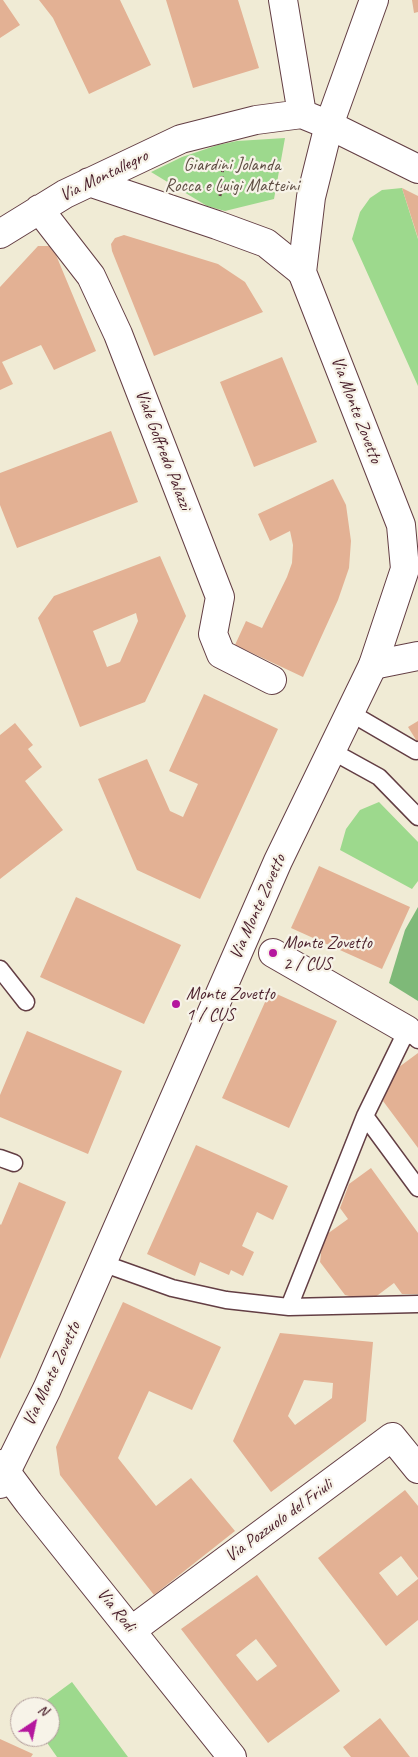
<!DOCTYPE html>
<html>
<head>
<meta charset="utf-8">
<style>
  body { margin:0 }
  #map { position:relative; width:418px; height:1757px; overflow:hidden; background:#f0ebd5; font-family:Caveat,sans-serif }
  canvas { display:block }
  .north { position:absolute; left:10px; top:1697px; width:50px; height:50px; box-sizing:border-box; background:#f7f3e8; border:1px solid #b29e9c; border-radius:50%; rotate:34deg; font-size:14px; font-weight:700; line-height:20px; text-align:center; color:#4a1f2b }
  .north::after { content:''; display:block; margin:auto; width:18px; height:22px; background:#b5179e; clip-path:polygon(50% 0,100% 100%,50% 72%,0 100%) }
</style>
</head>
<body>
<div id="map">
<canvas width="418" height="1757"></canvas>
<div class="north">N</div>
</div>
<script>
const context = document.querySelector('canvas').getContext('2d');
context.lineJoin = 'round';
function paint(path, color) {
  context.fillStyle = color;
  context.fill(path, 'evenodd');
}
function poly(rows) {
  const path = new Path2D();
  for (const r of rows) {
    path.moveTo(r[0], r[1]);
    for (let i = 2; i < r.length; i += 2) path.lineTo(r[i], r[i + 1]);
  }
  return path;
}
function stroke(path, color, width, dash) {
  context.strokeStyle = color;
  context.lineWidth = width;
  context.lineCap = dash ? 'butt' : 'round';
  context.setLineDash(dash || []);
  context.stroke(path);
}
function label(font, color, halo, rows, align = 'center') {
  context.font = font + ' Caveat,sans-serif';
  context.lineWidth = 4.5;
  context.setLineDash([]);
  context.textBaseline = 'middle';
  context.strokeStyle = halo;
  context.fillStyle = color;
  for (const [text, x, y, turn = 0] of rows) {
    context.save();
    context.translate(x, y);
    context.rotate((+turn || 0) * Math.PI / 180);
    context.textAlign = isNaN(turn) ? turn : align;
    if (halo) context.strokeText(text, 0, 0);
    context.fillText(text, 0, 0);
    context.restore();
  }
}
paint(poly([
  [285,138,274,199,225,211,207,206,151,172,182,157,218,145,237,141],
  [402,188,418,239,418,386,352,239,360,212,370,198,382,190],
  [379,802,418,842,418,881,412,889,340,850,346,829,360,810],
  [72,1682,128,1757,57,1757,43,1737,50,1737,50,1707,38,1707]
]), '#9dd98d');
paint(poly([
  [418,907,418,1001,389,983,405,930]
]), '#7eb978');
paint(poly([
  [0,0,3,0,20,25,0,38],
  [39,0,120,0,151,65,89,94,53,18],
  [166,0,238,0,259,68,193,88],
  [412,0,418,0,418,12,414,13],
  [402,188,418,196,418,238],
  [124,235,218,264,245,282,263,312,154,356,112,251,111,244,115,238],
  [38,246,49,246,56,255,96,351,54,370,41,345,2,362,13,384,0,390,0,287],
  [282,357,317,442,254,467,220,382],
  [111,431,138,502,17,548,0,505,0,473],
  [333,479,346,505,351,541,349,568,338,600,303,677,235,645,246,621,262,628,287,577,292,563,293,545,290,531,270,541,258,514],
  [160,556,186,616,145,702,80,727,38,618,54,596],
  [136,613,138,621,120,662,107,667,93,631],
  [204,694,278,729,200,899,137,870,98,779,147,759,170,811,183,817,198,784,169,771],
  [418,721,418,743,408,727],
  [15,723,33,745,28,749,42,767,25,781,63,830,0,879,0,735],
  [319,866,410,907,382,969,291,928],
  [76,897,181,945,144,1024,40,977],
  [270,991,337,1021,289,1128,222,1098],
  [27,1031,122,1071,88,1154,0,1117,0,1095],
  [418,1053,418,1148,383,1101,395,1070],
  [196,1145,288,1186,273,1220,257,1212,242,1246,254,1252,243,1276,231,1270,229,1275,200,1262,195,1276,147,1254],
  [371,1168,418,1233,418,1294,402,1294,394,1283,370,1301,345,1295,320,1262,323,1237,348,1219,340,1208,349,1184],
  [19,1182,66,1202,0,1359,0,1224,1,1225],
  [123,1302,221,1347,192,1410,149,1391,118,1458,156,1506,191,1478,235,1531,154,1595,60,1475,56,1447],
  [280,1333,373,1342,366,1421,271,1492,233,1441],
  [304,1380,333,1383,332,1398,295,1425,288,1416],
  [405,1490,418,1506,418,1578,401,1556,379,1573,397,1596,418,1579,418,1620,386,1646,318,1558],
  [257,1575,340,1691,268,1743,181,1629],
  [256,1639,277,1666,257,1681,236,1655],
  [380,1718,410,1757,351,1757,343,1747],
  [0,1739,33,1754,31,1757,0,1757]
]), '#e3b194');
const lane = poly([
  [349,712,416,751,418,750],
  [330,750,379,777,418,817],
  [0,969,26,1002],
  [365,1116,418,1188],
  [0,1158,14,1163],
  [102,1263,172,1288,226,1300,289,1307,365,1116,407,1030,418,1040],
  [289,1307,418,1304]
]);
const street = poly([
  [283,0,302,114],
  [89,182,217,225,266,243,302,272],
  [39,209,91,276,118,334,220,597,213,634,221,654,272,680],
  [0,234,65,194,181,139,256,120,302,114,329,125,418,169],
  [373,665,418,656],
  [273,953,407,1030],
  [0,1464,29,1503,232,1757],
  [132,1630,392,1437,418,1469]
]);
const secondary = poly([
  [0,1484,47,1389,278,861,373,665,405,569,401,525,302,272,311,197,329,125,374,0]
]);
stroke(lane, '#633e44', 19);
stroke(street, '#633e44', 30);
stroke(secondary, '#633e44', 30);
stroke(poly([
  [220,196,224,157]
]), '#633e44', 3, [4, 4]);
stroke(lane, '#fff', 16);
stroke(street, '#fff', 28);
stroke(secondary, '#fff', 28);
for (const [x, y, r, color] of [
  [273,953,5,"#b5179e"],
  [176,1004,5,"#b5179e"]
]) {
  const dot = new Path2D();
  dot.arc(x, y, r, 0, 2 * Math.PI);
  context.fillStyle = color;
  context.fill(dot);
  stroke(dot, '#f7f3e8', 2);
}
label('18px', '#5f4e44', '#f7f3e8', [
  ["Giardini Jolanda",232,165],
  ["Rocca e Luigi Matteini",232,186]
]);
label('18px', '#4a1f2b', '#f7f3e8', [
  ["Via Montallegro",104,176,-26],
  ["Via Monte Zovetto",356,410,69],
  ["Viale Goffredo Palazzi",163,450,69],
  ["Via Monte Zovetto",258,907,-66],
  ["Via Monte Zovetto",52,1374,-65],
  ["Via Pozzuolo del Friuli",279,1521,-36],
  ["Via Rodi",116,1610,51]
]);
label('18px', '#4a1f2b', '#f7f3e8', [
  ["Monte Zovetto",283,943],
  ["2 / CUS",283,964],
  ["Monte Zovetto",186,994],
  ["1 / CUS",186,1015]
], 'left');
</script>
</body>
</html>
